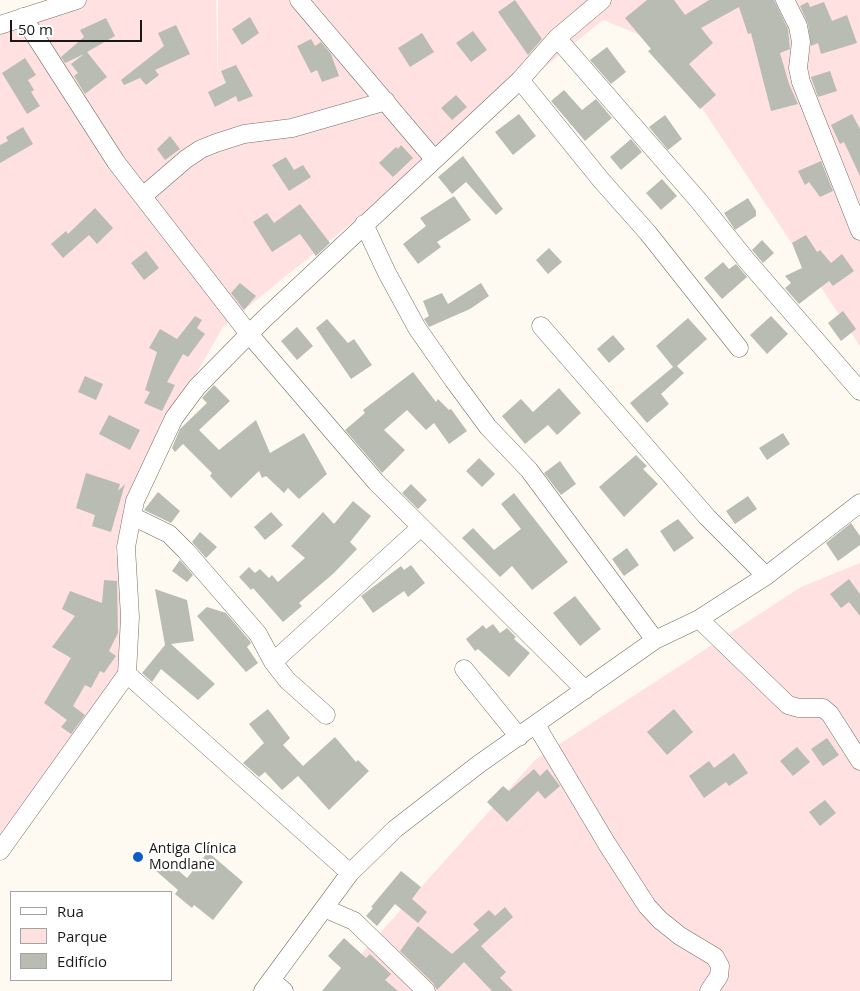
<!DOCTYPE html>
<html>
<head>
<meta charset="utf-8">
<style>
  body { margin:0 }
  #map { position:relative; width:860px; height:991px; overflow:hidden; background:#fffaf1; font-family:"Open Sans",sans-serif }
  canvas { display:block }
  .legend { position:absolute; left:10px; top:891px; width:162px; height:90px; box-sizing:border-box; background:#fff; border:1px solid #a3a3a1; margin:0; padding:6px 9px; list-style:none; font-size:15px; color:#1a1815 }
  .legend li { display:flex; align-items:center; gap:10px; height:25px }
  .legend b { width:25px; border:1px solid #a3a3a1 }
  .scale { position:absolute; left:10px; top:20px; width:132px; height:22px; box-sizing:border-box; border:2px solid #1a1815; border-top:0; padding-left:6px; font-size:15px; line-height:18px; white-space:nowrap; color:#1a1815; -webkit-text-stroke:4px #fff; paint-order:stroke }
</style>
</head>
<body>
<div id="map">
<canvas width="860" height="991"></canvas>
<ul class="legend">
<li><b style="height:6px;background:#fff"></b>Rua</li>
<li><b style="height:14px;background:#ffe1e1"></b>Parque</li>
<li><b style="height:14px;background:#b9bcb3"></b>Edifício</li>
</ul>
<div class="scale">50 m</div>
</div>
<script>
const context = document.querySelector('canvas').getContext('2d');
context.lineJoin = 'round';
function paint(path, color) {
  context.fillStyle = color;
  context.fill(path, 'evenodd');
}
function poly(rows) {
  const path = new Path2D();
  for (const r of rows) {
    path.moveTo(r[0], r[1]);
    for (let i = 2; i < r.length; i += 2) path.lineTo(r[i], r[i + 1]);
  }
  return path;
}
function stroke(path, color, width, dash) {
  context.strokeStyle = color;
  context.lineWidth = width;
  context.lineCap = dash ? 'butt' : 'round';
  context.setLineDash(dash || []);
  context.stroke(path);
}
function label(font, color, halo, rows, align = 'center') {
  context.font = font + ' "Open Sans",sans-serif';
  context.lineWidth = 4.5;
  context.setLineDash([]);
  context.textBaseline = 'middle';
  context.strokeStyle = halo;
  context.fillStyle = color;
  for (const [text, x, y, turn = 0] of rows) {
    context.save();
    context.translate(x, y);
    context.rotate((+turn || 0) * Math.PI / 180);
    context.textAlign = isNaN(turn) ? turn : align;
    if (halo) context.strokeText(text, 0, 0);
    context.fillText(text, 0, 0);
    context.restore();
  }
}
paint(poly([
  [55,0,216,0,218,83,218,0,860,0,860,346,658,42,603,20,223,327,134,482,115,551,124,580,121,675,0,836,0,24],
  [860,563,860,991,328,991,535,760,801,587]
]), '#ffe1e1');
paint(poly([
  [515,0,542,39,528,55,498,12],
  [647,0,674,0,685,15,709,0,774,0,788,29,790,49,780,53,789,84,798,104,771,111,751,33,748,34,739,7,701,28,713,43,689,64,716,95,700,109,648,51,651,49,625,18],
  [808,2,810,7,824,2,832,21,847,15,857,43,821,54,818,43,811,46,808,24,800,6],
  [250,17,259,33,242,45,232,29],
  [106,18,115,36,87,52,107,77,85,94,74,76,78,73,71,64,84,54,65,63,61,57,84,37,80,30],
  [176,25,190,54,155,70,159,75,146,85,140,78,124,85,121,80,164,46,158,33],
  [473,31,487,50,471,62,456,43],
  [422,33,434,52,410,67,398,48],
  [311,39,315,46,321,42,331,54,339,76,322,82,317,70,311,73,297,46],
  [607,47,626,72,611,84,590,60],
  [25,58,36,75,28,80,34,90,31,92,40,106,27,114,2,73],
  [236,65,253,96,238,102,236,96,215,107,208,92,226,83,221,71],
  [830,71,837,91,818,97,811,77],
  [564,90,582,110,596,99,612,118,585,141,551,101],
  [456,95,467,107,452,120,441,108],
  [519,114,536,136,513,155,495,132],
  [852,114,860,129,860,176,844,142,840,144,831,125],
  [665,115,682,139,668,150,649,127],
  [23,127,33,144,0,163,0,145,8,141,6,137],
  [170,136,180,149,165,160,157,149],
  [631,139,642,152,621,170,610,157],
  [401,145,413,158,393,177,379,163,396,147,398,149],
  [463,156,503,209,496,215,466,182,452,194,438,177],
  [286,157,294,170,303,165,311,177,289,191,272,165],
  [821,161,833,191,820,197,809,182,805,185,798,171],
  [662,179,677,196,661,210,646,193],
  [454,196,471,220,437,242,441,247,418,264,403,244,426,226,420,218],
  [748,198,756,211,756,216,735,230,724,213],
  [300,204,330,243,316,256,300,234,272,252,253,222,267,213,274,223],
  [95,208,113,228,97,244,89,235,63,258,51,244,66,231,68,234],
  [806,235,817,252,820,250,831,263,842,254,854,271,833,286,829,281,799,304,785,288,791,283,785,276,802,268,792,243],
  [762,240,774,253,763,263,752,250],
  [549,248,562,262,548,274,536,260],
  [146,251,159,268,144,280,131,263],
  [723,262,729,269,736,264,747,277,722,299,704,278],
  [240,283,256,296,244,310,231,293],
  [481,283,489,296,470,309,429,327,424,319,429,316,423,301,442,293,448,304],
  [843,311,856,329,841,341,828,323],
  [195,316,202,320,197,328,205,334,188,357,183,354,167,382,175,385,162,411,144,403,150,392,145,390,157,352,149,348,160,329,177,339],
  [771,316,788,334,767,354,750,335],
  [688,318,707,339,677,366,684,373,661,394,669,404,647,423,630,403,673,367,656,346],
  [327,319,348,343,354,339,372,365,351,379,316,328],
  [297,327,313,346,297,360,281,341],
  [613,335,625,349,609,363,597,349],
  [413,372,436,402,438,399,449,410,451,409,467,431,449,444,434,423,426,430,407,410,384,430,405,450,382,473,345,430,365,413,363,410],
  [85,376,103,384,96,400,78,392],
  [214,385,230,401,199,430,219,450,256,420,270,453,304,433,327,474,299,499,288,488,284,493,266,476,262,478,259,471,231,498,210,476,212,473,183,444,175,452,172,448,180,429,207,403,202,398],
  [559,388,581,413,557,435,548,425,525,444,502,416,521,399,533,412],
  [109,415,140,430,130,450,99,434],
  [783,433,790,444,767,460,759,448],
  [636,455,647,466,643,469,658,484,624,517,599,487],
  [479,458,495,474,482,487,466,471],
  [560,461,576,484,561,495,544,473],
  [86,473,120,484,118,491,125,484,111,532,92,526,95,515,76,508],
  [411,484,427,500,418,509,402,493],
  [158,492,180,511,171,523,144,510],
  [514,493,568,562,532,590,512,566,500,577,462,538,473,528,494,550,521,529,501,504],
  [748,496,757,509,735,524,726,511],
  [353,501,371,516,350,542,357,549,334,573,299,603,302,606,283,622,253,588,251,590,239,577,249,567,255,573,260,569,269,578,272,575,278,582,305,558,291,546,323,512,334,524],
  [271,512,283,525,265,540,254,527],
  [678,519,694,538,674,552,660,531],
  [851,523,860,536,860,545,838,561,826,543],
  [200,532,217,547,206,558,192,542],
  [627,548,639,565,624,576,612,559],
  [180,560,193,575,187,582,172,571],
  [411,565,425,583,408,597,404,591,373,613,361,596,401,566,404,570],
  [849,579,860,594,860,616,849,602,841,608,830,594],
  [104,580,117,581,118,633,109,651,116,656,104,673,100,671,91,688,85,685,73,706,85,715,71,734,61,727,67,720,44,703,71,658,52,647,75,616,62,609,70,591,102,603],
  [155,589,187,600,194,641,171,644,215,684,198,700,161,669,152,682,142,673,165,645],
  [575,596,601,629,580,646,553,613],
  [207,607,226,613,249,640,251,643,247,647,258,663,246,672,197,616],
  [493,624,500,633,507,628,516,637,514,639,530,653,509,677,478,649,475,651,466,639,483,625,486,629],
  [268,709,290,738,283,745,303,766,335,737,356,762,358,760,369,771,329,810,298,776,282,790,265,772,259,777,243,763,264,743,249,724],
  [674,709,693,732,667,755,647,732],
  [827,738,839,755,823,766,811,749],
  [797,747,810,762,793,776,780,761],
  [734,753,748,773,729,786,726,782,704,798,689,776,709,761,714,768],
  [534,769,540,776,547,769,560,786,545,799,538,791,507,822,487,802,503,786,509,791],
  [825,800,836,813,820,826,809,812],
  [208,852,243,882,213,920,194,905,192,908,175,894,178,890,155,870,165,859,187,878],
  [401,871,421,887,412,899,427,912,418,923,395,904,377,926,366,916,373,908,371,907],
  [505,907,513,917,481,946,506,972,500,978,513,991,492,991,464,962,437,990,433,983,400,951,418,926,452,954,479,930,473,924,489,910,495,916],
  [344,938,366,958,370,954,391,974,385,980,398,991,322,991,341,968,328,956]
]), '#b9bcb3');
const minor = poly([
  [299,0,434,159],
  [785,0,798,26,801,42,798,68,801,82,860,231],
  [23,17,116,162,249,334,376,482,585,690],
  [0,25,77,0],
  [557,38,698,200,748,262,860,391],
  [520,80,601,180,648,233,739,348],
  [143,196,186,159,201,149,216,143,244,134,292,128,386,101],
  [364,224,387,273,417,328,454,381,488,427,529,470,655,640],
  [541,326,707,517,766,576],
  [132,516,169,534,186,551,258,634,273,662,287,680,326,715],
  [699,619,788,705,799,708,823,708,830,714,860,761],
  [273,662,421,527],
  [464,669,519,737],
  [127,674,350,873],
  [536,725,607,844,647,906,660,920,680,936,715,957,720,966,719,976,709,991],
  [0,851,127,674,130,617,126,547,135,501,174,418,197,387,264,319,520,80,557,38,602,0],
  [324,908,354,921,426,991],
  [271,980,284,991],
  [263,991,350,873,395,829,479,764,655,640,699,619,766,576,860,503]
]);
stroke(minor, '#726f67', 19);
stroke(minor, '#fff', 18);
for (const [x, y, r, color] of [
  [138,857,6,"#105cc7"]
]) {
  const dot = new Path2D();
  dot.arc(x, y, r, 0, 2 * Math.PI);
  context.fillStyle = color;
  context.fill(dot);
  stroke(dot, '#fff', 2);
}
label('14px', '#1a1815', '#fff', [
  ["Antiga Clínica",149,849],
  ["Mondlane",149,865]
], 'left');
</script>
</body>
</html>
